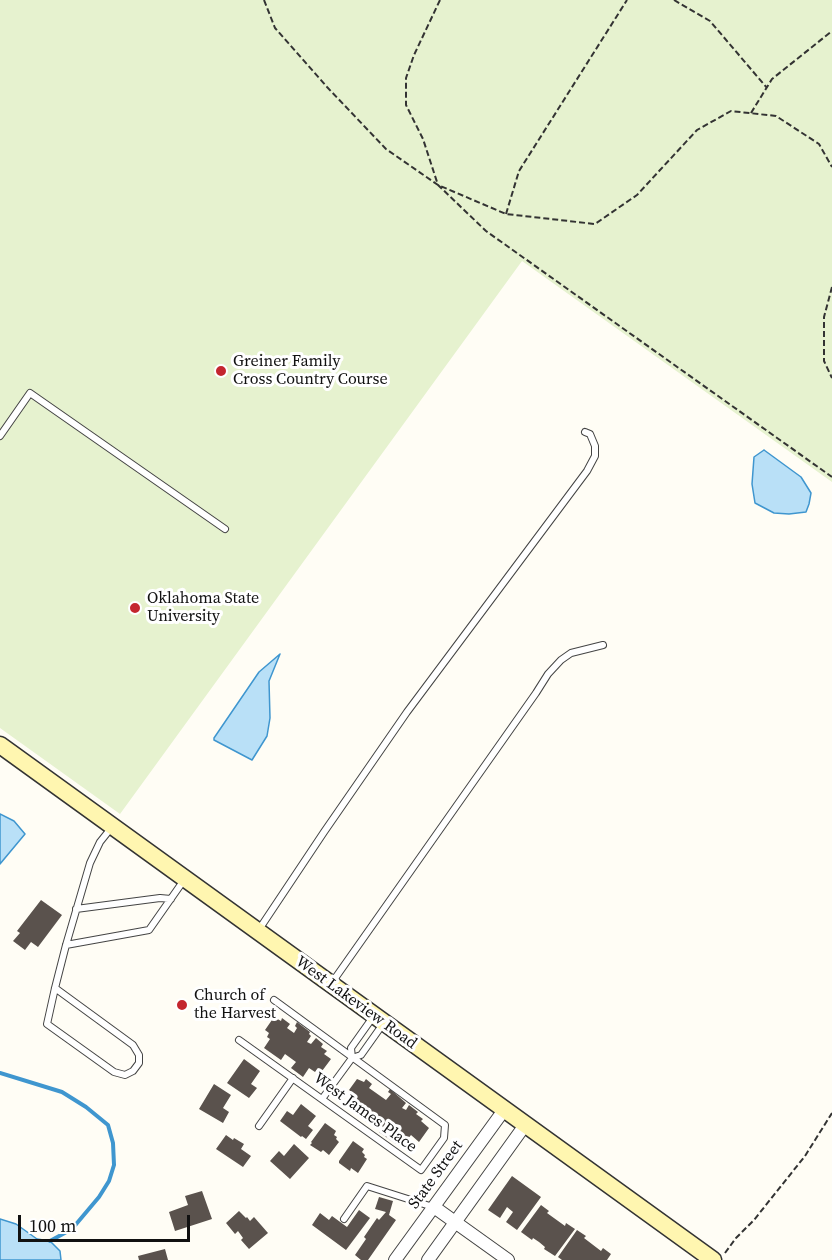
<!DOCTYPE html>
<html>
<head>
<meta charset="utf-8">
<style>
  body { margin:0 }
  #map { position:relative; width:832px; height:1260px; overflow:hidden; background:#fffdf5; font-family:"Source Serif 4",serif }
  canvas { display:block }
  .scale { position:absolute; left:18px; top:1215px; width:172px; height:27px; box-sizing:border-box; border:3px solid #111; border-top:0; padding-left:8px; font-size:18px; line-height:21px; white-space:nowrap; color:#111; -webkit-text-stroke:4px #fff; paint-order:stroke }
</style>
</head>
<body>
<div id="map">
<canvas width="832" height="1260"></canvas>
<div class="scale">100 m</div>
</div>
<script>
const context = document.querySelector('canvas').getContext('2d');
context.lineJoin = 'round';
function paint(path, color) {
  context.fillStyle = color;
  context.fill(path, 'evenodd');
}
function poly(rows) {
  const path = new Path2D();
  for (const r of rows) {
    path.moveTo(r[0], r[1]);
    for (let i = 2; i < r.length; i += 2) path.lineTo(r[i], r[i + 1]);
  }
  return path;
}
function stroke(path, color, width, dash) {
  context.strokeStyle = color;
  context.lineWidth = width;
  context.lineCap = dash ? 'butt' : 'round';
  context.setLineDash(dash || []);
  context.stroke(path);
}
function label(font, color, halo, rows, align = 'center') {
  context.font = font + ' "Source Serif 4",serif';
  context.lineWidth = 6;
  context.setLineDash([]);
  context.textBaseline = 'middle';
  context.strokeStyle = halo;
  context.fillStyle = color;
  for (const [text, x, y, turn = 0] of rows) {
    context.save();
    context.translate(x, y);
    context.rotate((+turn || 0) * Math.PI / 180);
    context.textAlign = isNaN(turn) ? turn : align;
    if (halo) context.strokeText(text, 0, 0);
    context.fillText(text, 0, 0);
    context.restore();
  }
}
paint(poly([
  [0,0,832,0,832,482,522,261,120,814,0,728]
]), '#e6f2cf');
const water = poly([
  [764,450,801,477,811,493,809,504,806,512,789,514,774,513,755,503,752,484,754,457,764,450],
  [280,654,269,681,270,718,267,736,252,760,214,740,214,738,259,672,280,654],
  [0,814,14,821,25,834,0,864,0,814],
  [0,1219,16,1224,37,1239,50,1241,60,1251,61,1260,0,1260,0,1219]
]);
paint(water, '#b9e0f7');
stroke(water, '#3f96cf', 1.5);
stroke(poly([
  [0,1073,62,1092,86,1107,108,1125,113,1143,114,1165,109,1181,99,1197,72,1229,50,1241]
]), '#3f96cf', 4);
paint(poly([
  [41,900,62,915,38,947,31,942,25,950,13,941,20,933,17,931],
  [274,1017,281,1021,282,1018,290,1024,287,1028,294,1033,297,1028,295,1026,297,1022,310,1032,309,1034,311,1036,307,1042,311,1044,316,1038,323,1044,321,1047,327,1051,324,1054,331,1059,322,1071,318,1068,315,1072,309,1068,303,1077,291,1068,296,1062,285,1054,281,1060,264,1048,270,1039,267,1037,269,1033,265,1030],
  [244,1059,260,1071,251,1084,257,1088,249,1098,227,1083],
  [357,1079,364,1082,366,1079,372,1084,369,1088,386,1100,391,1094,388,1092,390,1089,406,1103,402,1108,406,1110,409,1105,418,1112,416,1114,423,1119,421,1121,429,1128,419,1142,411,1135,407,1140,402,1136,396,1144,379,1132,383,1127,371,1118,368,1123,352,1111,358,1103,350,1097,353,1093,349,1090],
  [214,1084,231,1095,223,1108,229,1112,223,1123,199,1109],
  [301,1104,316,1116,308,1126,313,1130,306,1139,302,1136,301,1137,280,1121,287,1111,293,1115],
  [325,1123,336,1131,334,1135,337,1137,336,1139,339,1142,329,1155,323,1150,321,1152,310,1145,312,1143,311,1142],
  [226,1135,233,1140,234,1138,244,1144,241,1149,251,1156,243,1167,216,1149],
  [353,1141,364,1149,362,1152,365,1155,364,1157,367,1159,358,1173,351,1168,350,1171,339,1163,339,1161],
  [294,1144,309,1158,290,1179,270,1161,279,1151,284,1156],
  [512,1176,541,1197,517,1230,506,1222,513,1212,507,1207,500,1218,488,1210],
  [202,1191,212,1219,175,1231,169,1212,188,1205,185,1196],
  [379,1197,393,1201,389,1215,396,1220,368,1260,361,1260,355,1255,366,1239,364,1237,377,1218,379,1220,386,1212,375,1209],
  [541,1205,549,1211,547,1213,565,1226,566,1223,575,1229,555,1256,544,1249,545,1247,539,1242,533,1238,532,1240,521,1232],
  [359,1210,370,1218,346,1250,312,1225,320,1213,329,1220,332,1216,347,1227],
  [239,1211,246,1218,247,1217,250,1221,254,1217,268,1233,249,1249,241,1240,243,1238,238,1231,235,1234,226,1223],
  [577,1230,586,1236,584,1238,601,1251,603,1248,611,1254,607,1260,562,1260,558,1257],
  [165,1249,168,1260,139,1260,138,1256]
]), '#5a524d');
const service = poly([
  [0,436,30,393,225,529],
  [76,909,160,898,171,899],
  [258,931,324,832,407,712,587,471,595,456,595,446,590,434,585,432],
  [66,945,149,930,184,880],
  [331,984,536,693,548,674,561,660,571,653,603,645],
  [55,988,133,1045,139,1055,139,1063,133,1071,125,1075,114,1072,47,1024,55,988,66,945,90,863,100,842,112,827],
  [239,1040,421,1170,444,1138,445,1125,274,1000],
  [352,1058,351,1048,373,1017],
  [322,1099,352,1058,361,1055,383,1024],
  [259,1126,293,1078],
  [344,1219,367,1186,433,1207]
]);
const minor = poly([
  [434,1207,508,1260],
  [395,1260,504,1110],
  [428,1260,525,1125]
]);
const secondary = poly([
  [0,745,713,1260]
]);
stroke(service, '#444', 8);
stroke(minor, '#444', 14);
stroke(secondary, '#333', 19);
stroke(poly([
  [264,0,275,28,327,87,386,149,438,185,506,214,595,224,637,195,697,130,731,111,776,116,819,144,832,167],
  [440,0,414,55,406,78,406,105,423,139,438,185,486,231,832,477],
  [674,0,710,21,767,88],
  [751,113,772,79,832,31],
  [506,214,519,171,627,0],
  [832,287,824,317,824,361,832,378],
  [725,1253,736,1238,754,1220,805,1156,832,1113]
]), '#333', 2, [6, 3]);
stroke(service, '#fff', 6);
stroke(minor, '#fff', 12);
stroke(secondary, '#fff6b0', 16);
for (const [x, y, r, color] of [
  [221,371,6,"#c4262e"],
  [135,608,6,"#c4262e"],
  [182,1005,6,"#c4262e"]
]) {
  const dot = new Path2D();
  dot.arc(x, y, r, 0, 2 * Math.PI);
  context.fillStyle = color;
  context.fill(dot);
  stroke(dot, '#fff', 2);
}
label('16px', '#111', '#fff', [
  ["Greiner Family",233,362],
  ["Cross Country Course",233,380],
  ["Oklahoma State",147,599],
  ["University",147,617],
  ["Church of",194,996],
  ["the Harvest",194,1014]
], 'left');
label('16px', '#111', '#fff', [
  ["West Lakeview Road",356,1003,36],
  ["West James Place",365,1113,36],
  ["State Street",436,1175,-54]
]);
</script>
</body>
</html>
